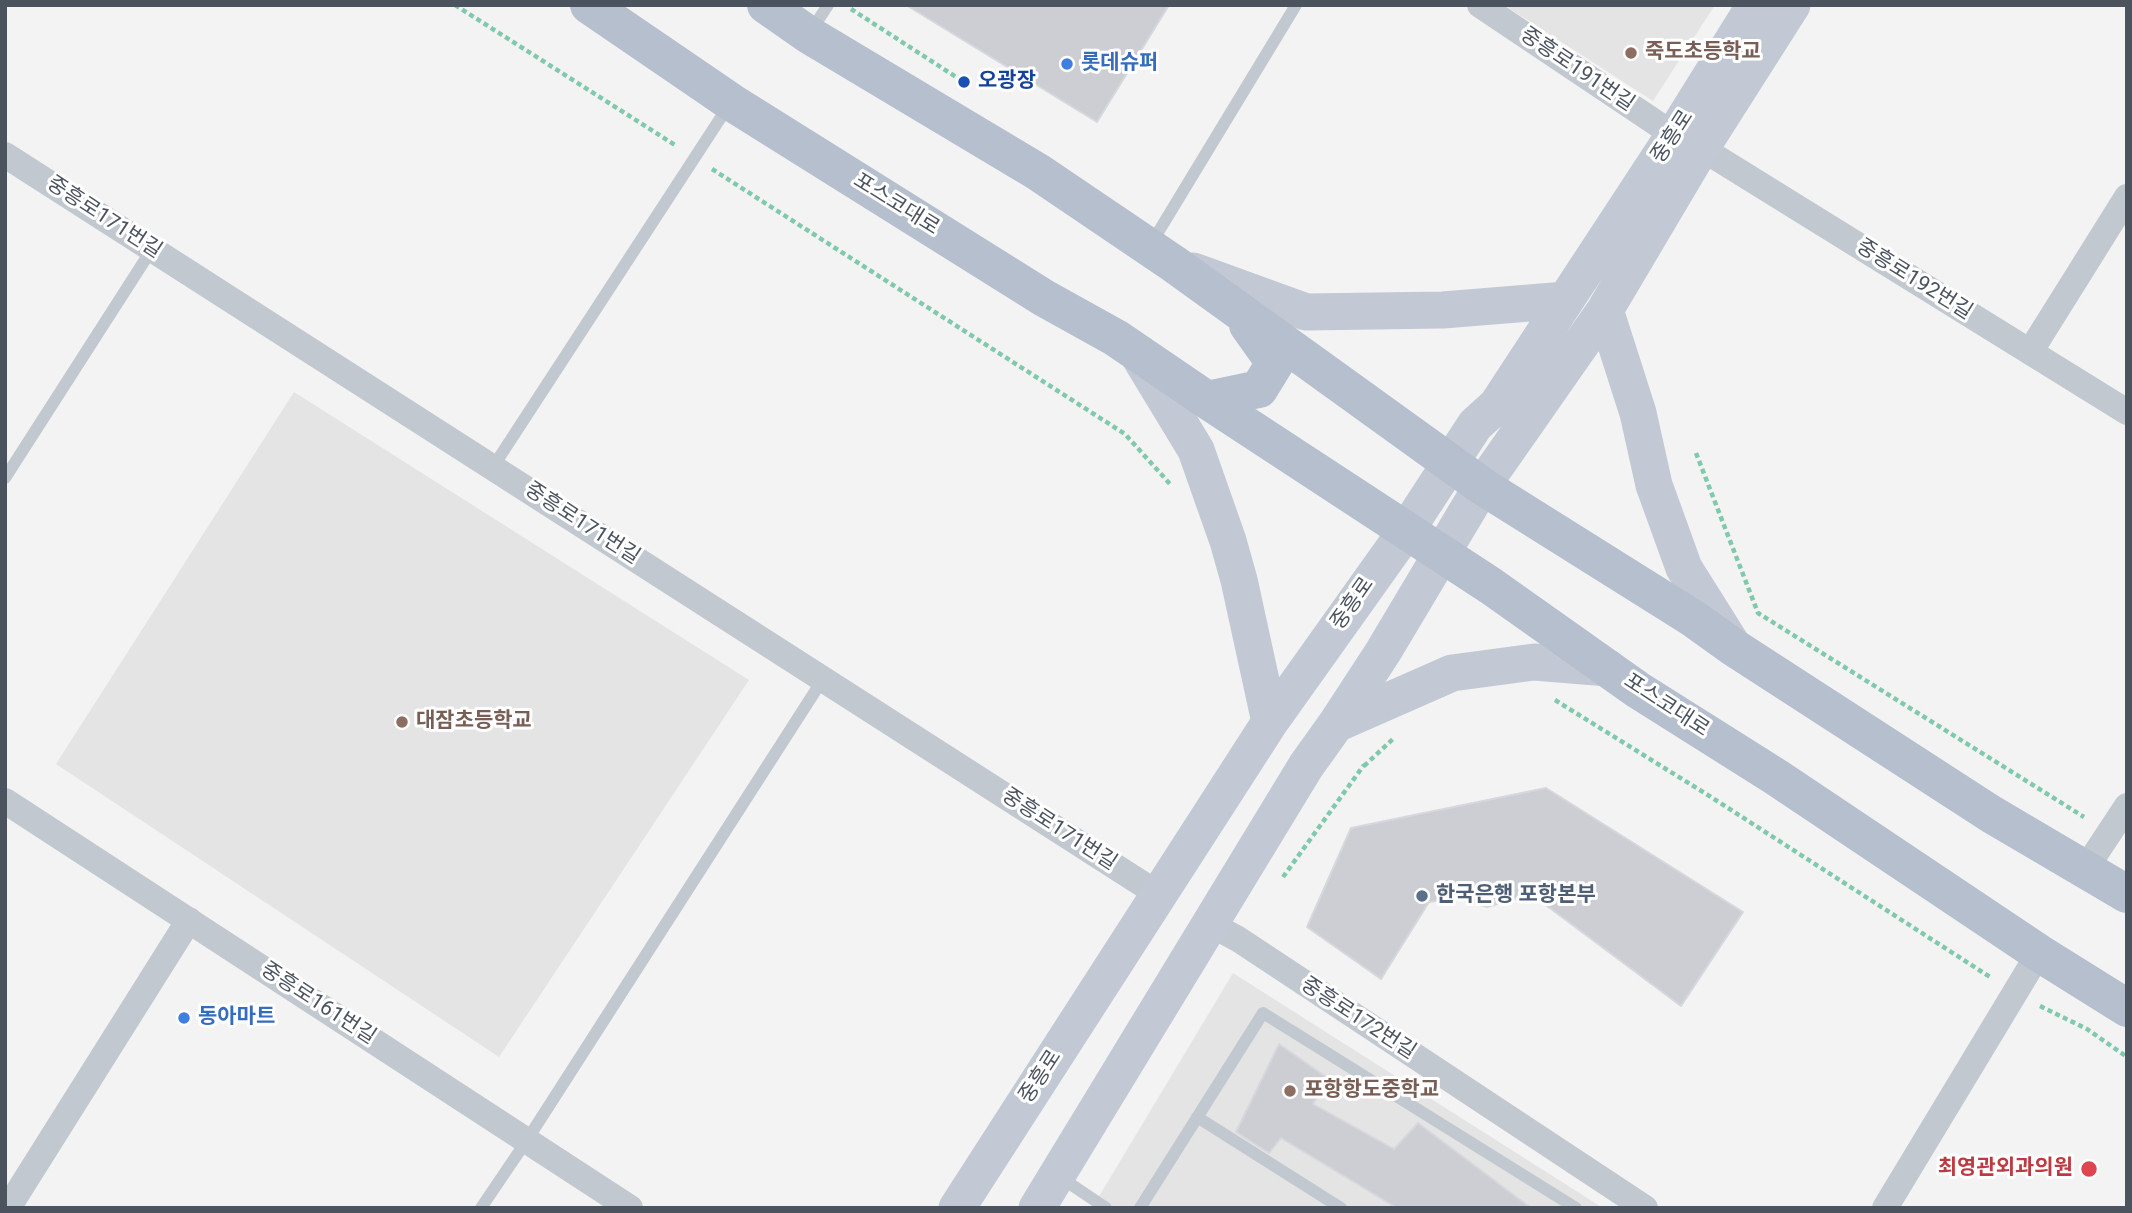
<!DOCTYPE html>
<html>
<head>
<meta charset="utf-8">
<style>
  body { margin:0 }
  #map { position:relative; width:2132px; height:1213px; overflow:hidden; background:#f4f3f3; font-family:Roboto,sans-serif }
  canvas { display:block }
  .frame { position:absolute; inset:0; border:7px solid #4b535f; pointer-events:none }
</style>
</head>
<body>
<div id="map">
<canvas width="2132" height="1213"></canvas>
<div class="frame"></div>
</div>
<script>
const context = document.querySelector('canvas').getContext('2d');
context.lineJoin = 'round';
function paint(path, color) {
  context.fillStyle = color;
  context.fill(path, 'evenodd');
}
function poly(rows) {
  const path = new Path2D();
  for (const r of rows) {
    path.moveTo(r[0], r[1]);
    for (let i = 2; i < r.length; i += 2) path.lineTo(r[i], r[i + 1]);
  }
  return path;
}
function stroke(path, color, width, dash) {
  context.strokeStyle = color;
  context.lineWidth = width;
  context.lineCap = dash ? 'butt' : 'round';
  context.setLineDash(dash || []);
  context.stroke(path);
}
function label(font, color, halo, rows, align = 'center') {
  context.font = font + ' Roboto,"Noto Sans KR",sans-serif';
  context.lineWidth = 6;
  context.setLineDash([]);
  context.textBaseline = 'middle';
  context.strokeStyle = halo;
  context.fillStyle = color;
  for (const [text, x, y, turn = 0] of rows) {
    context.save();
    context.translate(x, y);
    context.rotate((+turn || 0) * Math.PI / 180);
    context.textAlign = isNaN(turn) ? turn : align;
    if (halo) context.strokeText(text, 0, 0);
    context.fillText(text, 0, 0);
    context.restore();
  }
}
paint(poly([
  [1504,5,1715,5,1653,101],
  [294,392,749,680,499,1057,56,764],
  [1233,973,1603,1208,1092,1208]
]), '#e5e4e4');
const building = poly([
  [906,5,1169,5,1097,122,906,5],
  [1546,788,1743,912,1681,1006,1531,894,1487,907,1457,898,1429,902,1381,979,1307,927,1351,828,1546,788],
  [1279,1044,1329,1079,1313,1104,1394,1149,1418,1123,1531,1208,1397,1208,1281,1138,1269,1153,1236,1132,1279,1044]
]);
paint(building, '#cdced4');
stroke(building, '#d7d8dd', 2);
stroke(poly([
  [455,5,675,145],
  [851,9,970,86],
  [712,169,1125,434,1170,484],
  [1696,453,1758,613,2084,817],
  [1555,700,1711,797,1990,977],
  [1364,766,1394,738],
  [1283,877,1364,765],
  [2040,1006,2087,1029,2127,1057]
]), '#80c9ad', 4.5, [5, 3.5]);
stroke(poly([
  [811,31,828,5],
  [1151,244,1296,5],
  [493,467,729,105],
  [5,478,152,249],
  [1197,1117,1341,1208],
  [1060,1177,1106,1208],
  [481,1208,527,1140,823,679],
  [1140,1208,1263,1013,1576,1208]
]), '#c2c8d0', 12);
stroke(poly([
  [1480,5,1674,135],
  [1701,148,2127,412],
  [5,155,1158,894],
  [2030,352,2127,197],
  [5,801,630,1208],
  [2086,868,2127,806],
  [1210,924,1238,939,1645,1208],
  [8,1208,189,920],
  [1885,1208,2039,953]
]), '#c2c8d0', 26);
stroke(poly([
  [1193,271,1306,312,1443,310,1566,300],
  [1605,310,1638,413,1654,485,1684,568,1733,646],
  [1139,356,1196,450,1228,541,1239,580,1270,722],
  [1336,724,1452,673,1534,662,1608,668],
  [957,1208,1270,722,1406,531,1475,425,1497,405,1674,135,1755,5],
  [1037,1208,1306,766,1336,724,1383,652,1482,486,1605,310,1701,148,1792,5]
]), '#c2c9d4', 37);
stroke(poly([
  [589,5,731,102,1044,298,1116,338,1207,400,1491,586,1638,690,1776,777,2039,953,2127,1008],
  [766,5,809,35,1038,172,1174,264,1482,486,1694,619,1733,647,1991,814,2127,894],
  [1207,400,1259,389,1275,363,1248,325]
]), '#b5bfce', 38);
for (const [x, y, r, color] of [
  [1631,53,7,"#8d6e63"],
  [1067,64,7,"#3f7fe0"],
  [964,82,7,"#1a4fb4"],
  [402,722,7,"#8d6e63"],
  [1422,896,7,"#5c6f8a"],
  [184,1018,7,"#3f7fe0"],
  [1290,1091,7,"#8d6e63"],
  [2089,1169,9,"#e0444e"]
]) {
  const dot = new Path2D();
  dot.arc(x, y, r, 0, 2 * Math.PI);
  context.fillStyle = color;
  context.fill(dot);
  stroke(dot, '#fff', 2.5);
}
label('bold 21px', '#785e54', '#fff', [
  ["죽도초등학교",1645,53],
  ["대잠초등학교",416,722],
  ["포항항도중학교",1304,1091]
], 'left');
label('bold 21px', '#366cbe', '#fff', [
  ["롯데슈퍼",1081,64],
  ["동아마트",198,1018]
], 'left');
label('21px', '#4b535f', '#fff', [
  ["중흥로191번길",1577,70,34],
  ["중흥로",1673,137,-57],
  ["포스코대로",896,205,32],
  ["중흥로171번길",104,218,33],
  ["중흥로192번길",1914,280,32],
  ["중흥로171번길",582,524,33],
  ["중흥로",1353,604,-55],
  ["포스코대로",1666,706,33],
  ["중흥로171번길",1059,830,33],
  ["중흥로161번길",318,1004,33],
  ["중흥로172번길",1358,1019,33],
  ["중흥로",1041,1077,-57]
]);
label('bold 21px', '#164399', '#fff', [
  ["오광장",978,82]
], 'left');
label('bold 21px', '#4e5e75', '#fff', [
  ["한국은행 포항본부",1436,896]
], 'left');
label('bold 21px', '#be3a42', '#fff', [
  ["최영관외과의원",2073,1169]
], 'right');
</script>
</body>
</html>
